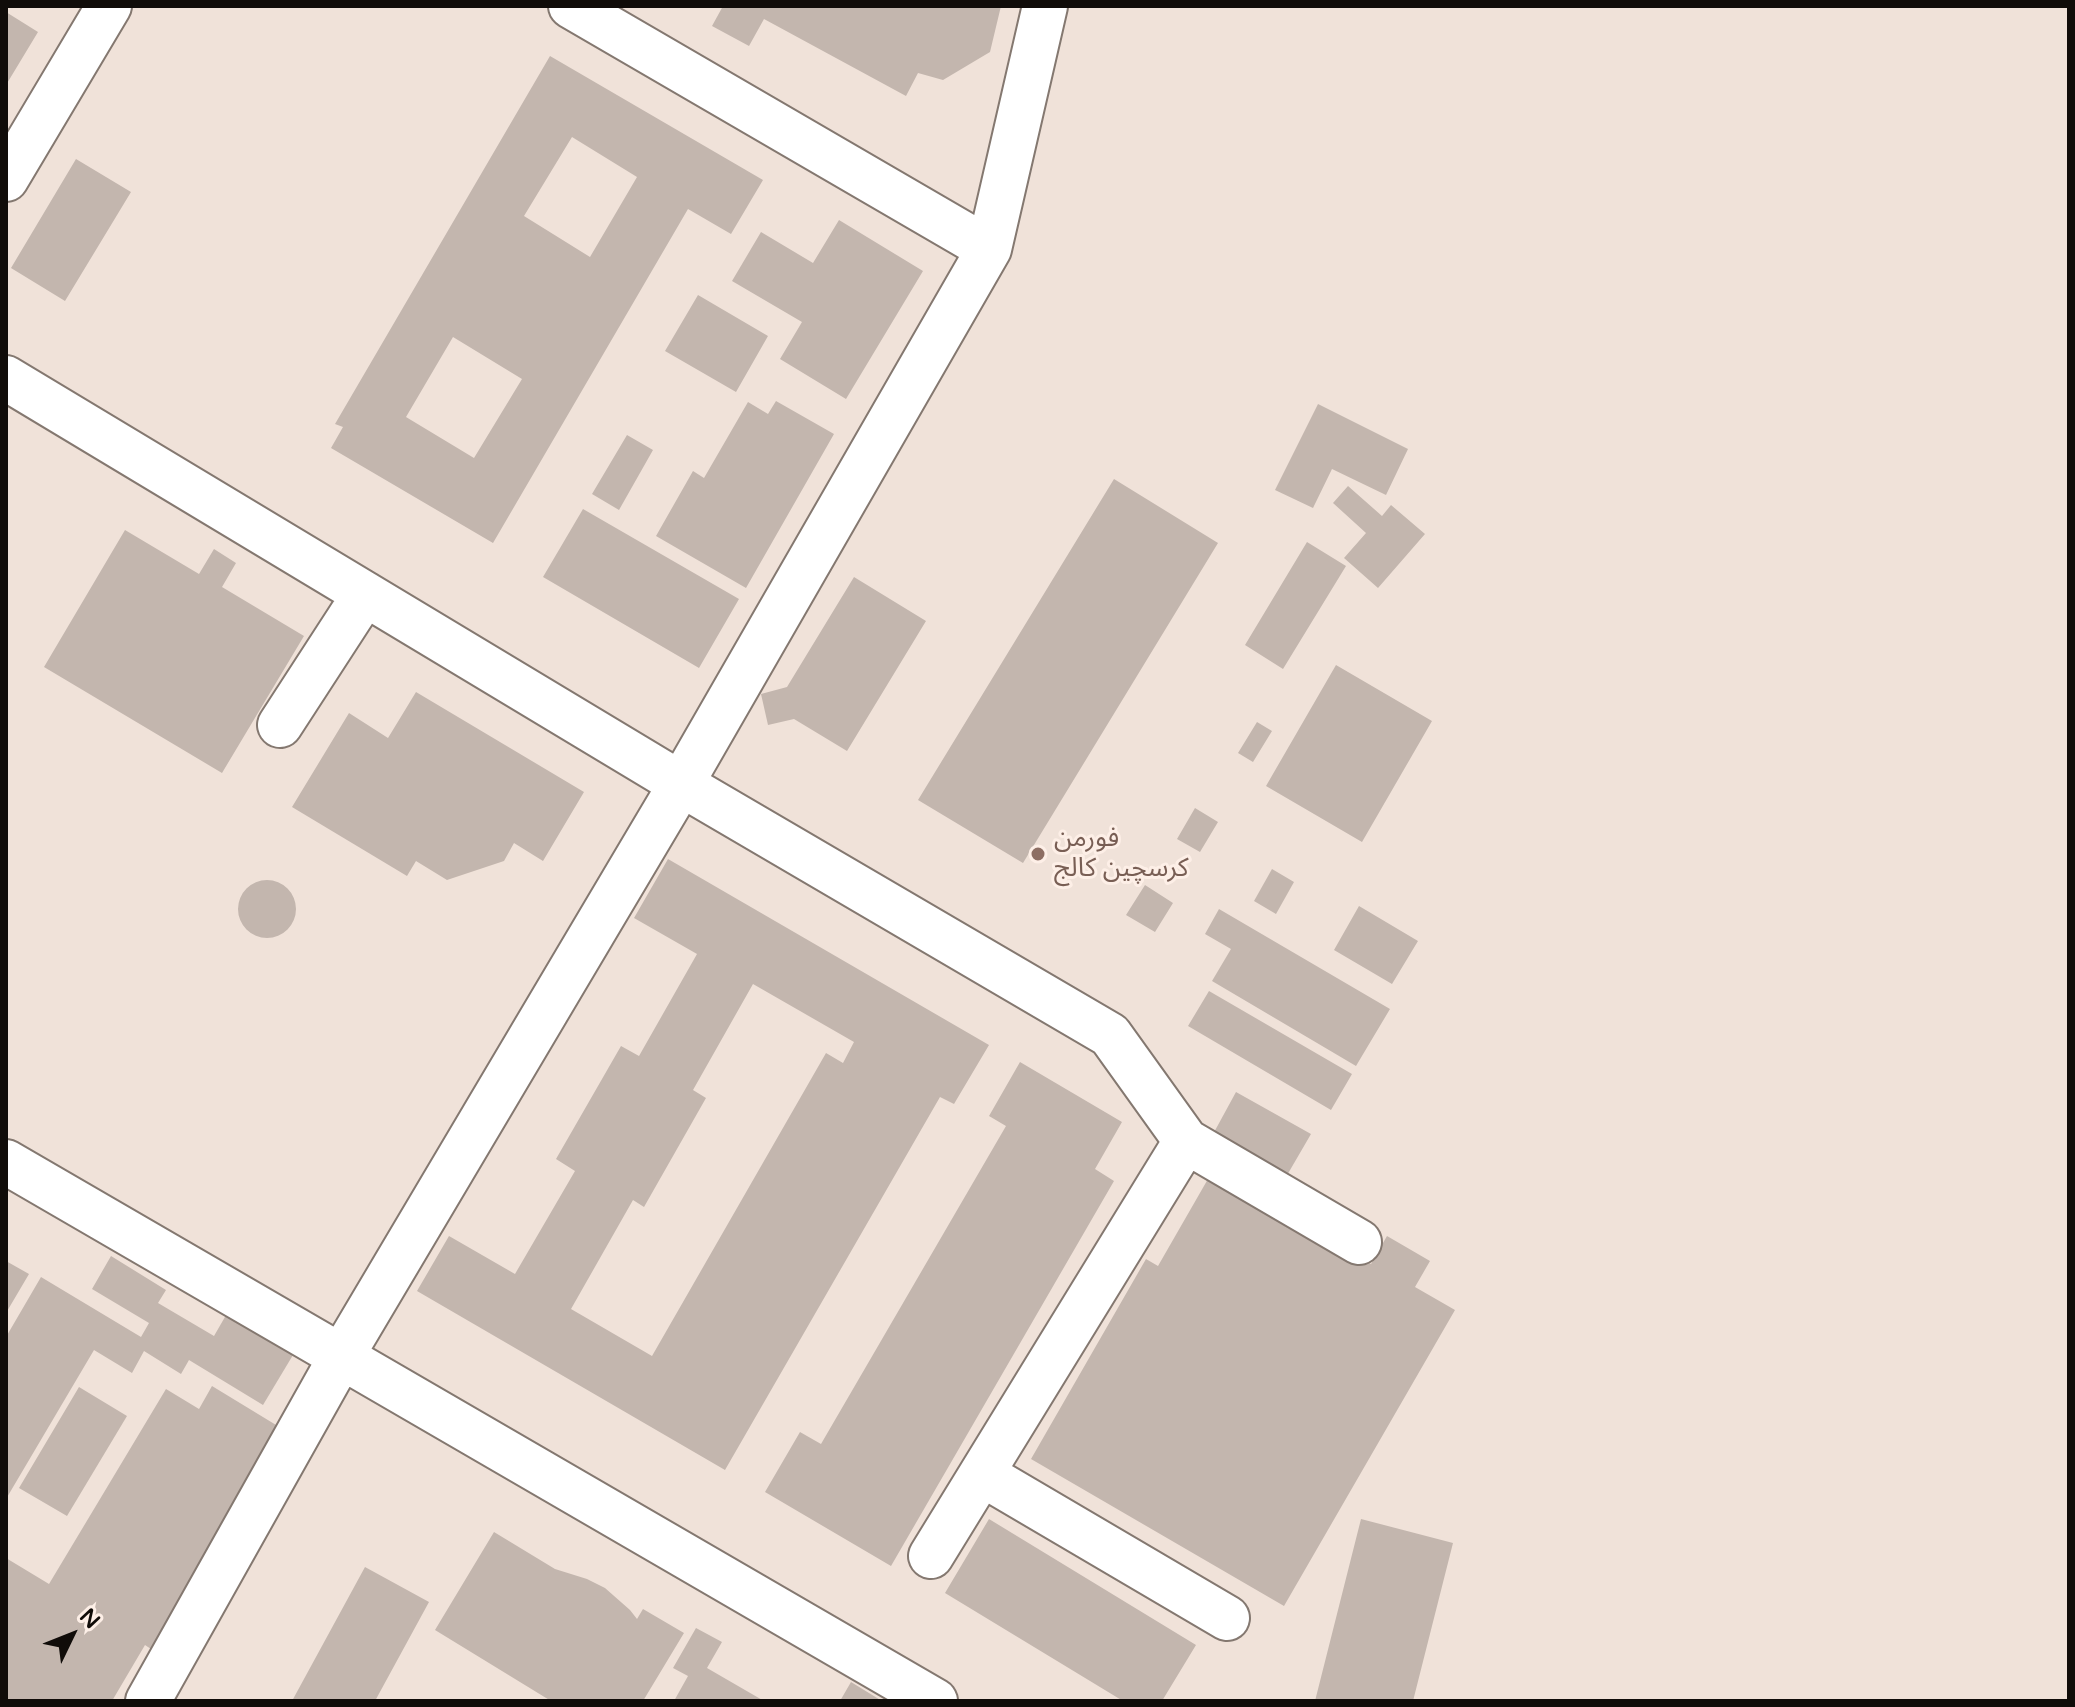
<!DOCTYPE html>
<html>
<head>
<meta charset="utf-8">
<style>
  body { margin:0 }
  #map { position:relative; width:2075px; height:1707px; overflow:hidden; background:#f0e2d9; font-family:"Varela Round",sans-serif }
  canvas { display:block }
  .frame { position:absolute; inset:0; border:8px solid #100c09; pointer-events:none }
  .north { position:absolute; left:32px; top:1595px; width:80px; height:80px; -webkit-text-stroke:6px #fdefe7; paint-order:stroke; rotate:47deg; font-size:22px; font-weight:700; line-height:32px; text-align:center; color:#100c09 }
  .north::after { content:''; display:block; margin:auto; width:28px; height:36px; background:#100c09; clip-path:polygon(50% 0,100% 100%,50% 72%,0 100%) }
</style>
</head>
<body>
<div id="map">
<canvas width="2075" height="1707"></canvas>
<div class="frame"></div>
<div class="north">N</div>
</div>
<script>
const context = document.querySelector('canvas').getContext('2d');
context.lineJoin = 'round';
function paint(path, color) {
  context.fillStyle = color;
  context.fill(path, 'evenodd');
}
function poly(rows) {
  const path = new Path2D();
  for (const r of rows) {
    if (r.length === 3) {
      path.moveTo(r[0] + r[2], r[1]);
      path.arc(r[0], r[1], r[2], 0, 2 * Math.PI);
      continue;
    }
    path.moveTo(r[0], r[1]);
    for (let i = 2; i < r.length; i += 2) path.lineTo(r[i], r[i + 1]);
  }
  return path;
}
function stroke(path, color, width, dash) {
  context.strokeStyle = color;
  context.lineWidth = width;
  context.lineCap = dash ? 'butt' : 'round';
  context.setLineDash(dash || []);
  context.stroke(path);
}
function label(font, color, halo, rows, align = 'center') {
  context.font = font + ' "Varela Round","Noto Sans Arabic",sans-serif';
  context.lineWidth = 6;
  context.setLineDash([]);
  context.textBaseline = 'middle';
  context.strokeStyle = halo;
  context.fillStyle = color;
  for (const [text, x, y, turn = 0] of rows) {
    context.save();
    context.translate(x, y);
    context.rotate((+turn || 0) * Math.PI / 180);
    context.textAlign = isNaN(turn) ? turn : align;
    if (halo) context.strokeText(text, 0, 0);
    context.fillText(text, 0, 0);
    context.restore();
  }
}
paint(poly([
  [723,6,1001,6,990,52,943,80,918,73,906,96,764,19,749,46,712,26],
  [6,12,38,32,6,85],
  [550,56,763,180,731,234,688,209,493,543,331,448,343,427,335,424],
  [572,137,637,177,590,257,524,216],
  [453,337,522,379,474,458,406,417],
  [76,159,131,192,65,301,11,268],
  [839,220,923,271,846,399,780,359,802,322,732,281,761,232,813,263],
  [698,295,768,336,736,392,665,351],
  [776,401,834,434,746,588,656,536,693,471,704,478,748,402,768,414],
  [1318,404,1408,449,1386,495,1332,469,1313,508,1275,490],
  [627,435,653,450,619,510,592,494],
  [1114,479,1218,543,1023,863,918,800],
  [1348,486,1382,516,1391,505,1425,534,1378,588,1344,558,1366,533,1333,503],
  [583,509,739,599,699,668,543,577],
  [125,530,199,574,214,549,236,563,222,587,304,636,222,773,44,667],
  [1307,542,1346,566,1283,669,1245,645],
  [854,577,926,621,847,751,794,719,768,725,761,694,787,687],
  [1336,665,1432,721,1362,842,1266,786],
  [416,692,584,792,543,861,514,843,504,861,447,880,416,861,407,876,292,807,349,713,388,738],
  [1257,722,1272,731,1253,762,1238,753],
  [1195,808,1218,822,1200,852,1177,839],
  [668,859,989,1045,954,1104,940,1097,725,1470,417,1291,449,1236,515,1274,575,1171,556,1159,621,1046,639,1056,697,954,634,918],
  [753,984,854,1042,843,1063,826,1053,652,1356,571,1309,633,1200,644,1207,706,1098,693,1090],
  [1272,869,1294,882,1276,914,1254,901],
  [267,909,29],
  [1145,885,1173,903,1155,932,1126,915],
  [1359,906,1418,941,1392,984,1334,950],
  [1219,909,1390,1009,1356,1066,1212,981,1231,949,1205,934],
  [1209,991,1352,1074,1331,1110,1188,1026],
  [1020,1062,1122,1122,1095,1169,1114,1181,891,1566,765,1492,800,1432,821,1444,1006,1126,989,1116],
  [1236,1092,1311,1134,1286,1177,1212,1136],
  [1212,1172,1371,1264,1387,1236,1430,1261,1415,1287,1455,1310,1284,1606,1031,1459,1146,1259,1158,1266],
  [111,1256,166,1290,158,1303,214,1336,229,1310,296,1350,263,1405,189,1360,181,1374,144,1351,132,1373,94,1350,6,1499,6,1337,41,1277,141,1337,149,1323,92,1289],
  [6,1261,29,1274,6,1313],
  [212,1386,281,1428,154,1651,145,1645,112,1701,6,1701,6,1558,49,1584,166,1389,199,1409],
  [79,1387,127,1416,67,1516,19,1488],
  [989,1519,1196,1645,1162,1701,1123,1701,945,1593],
  [1361,1519,1453,1543,1413,1701,1315,1701],
  [494,1532,555,1569,587,1579,605,1588,630,1610,637,1619,643,1609,684,1633,643,1701,551,1701,435,1630],
  [365,1567,429,1602,375,1701,292,1701],
  [696,1628,722,1642,707,1668,764,1701,674,1701,688,1676,673,1668],
  [851,1682,882,1701,840,1701]
]), '#c3b6ae');
const minor = poly([
  [571,6,989,249],
  [6,179,109,6],
  [6,378,681,784,1110,1035,1186,1141,1359,1242],
  [280,725,365,594],
  [6,1162,935,1701],
  [982,1474,1227,1618],
  [931,1556,1186,1141],
  [148,1701,341,1357,681,784,989,249,1045,6]
]);
stroke(minor, '#847870', 48);
stroke(minor, '#fff', 44);
for (const [x, y, r, color] of [
  [1038,854,8,"#8d6e63"]
]) {
  const dot = new Path2D();
  dot.arc(x, y, r, 0, 2 * Math.PI);
  context.fillStyle = color;
  context.fill(dot);
  stroke(dot, '#fdefe7', 3);
}
label('26px', '#785e54', '#fdefe7', [
  ["فورمن",1054,839],
  ["کرسچین کالج",1054,869]
], 'left');
</script>
</body>
</html>
